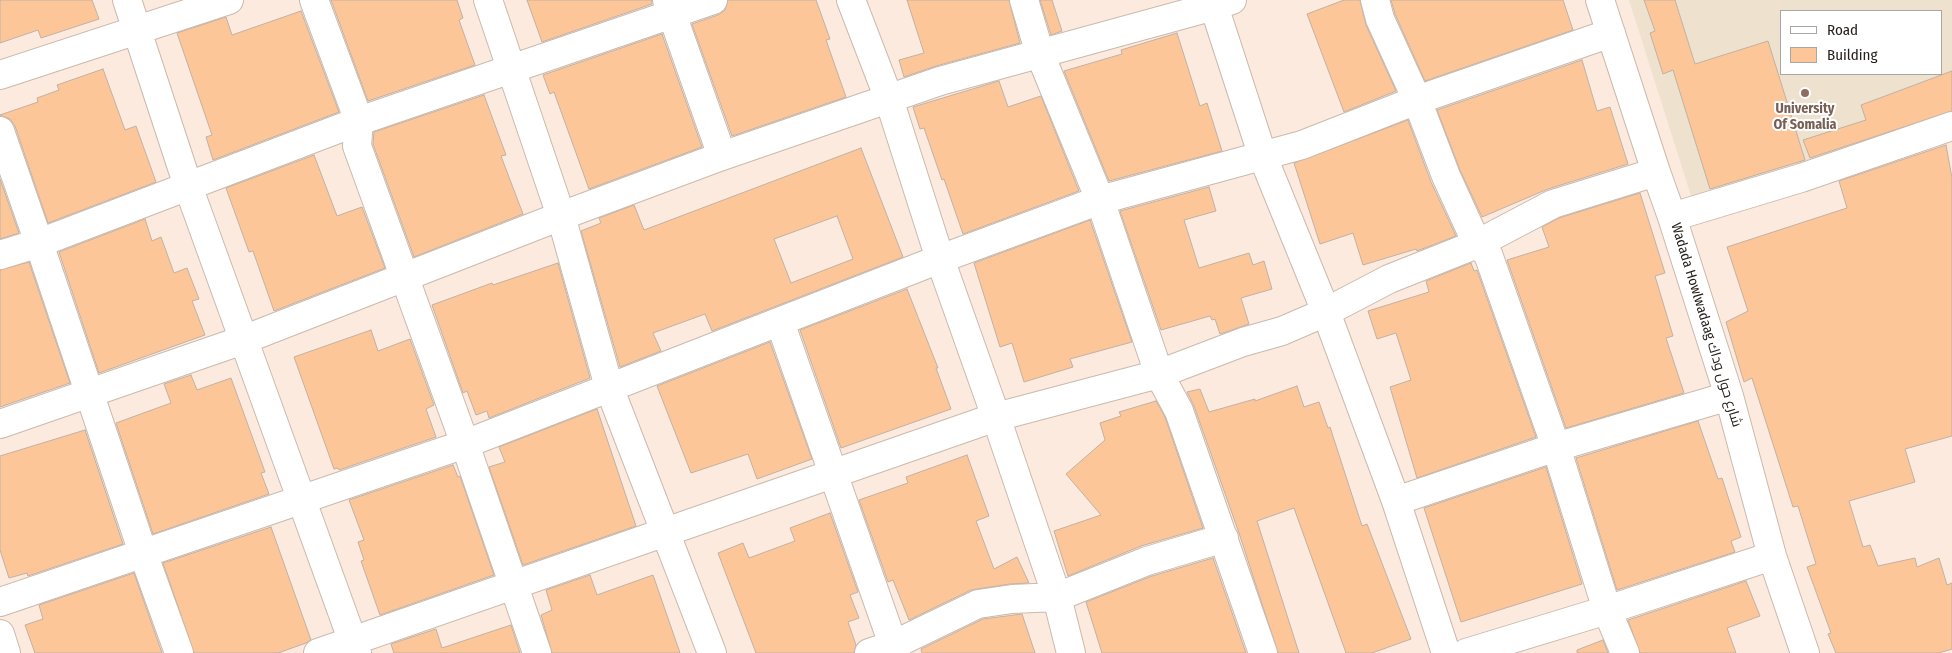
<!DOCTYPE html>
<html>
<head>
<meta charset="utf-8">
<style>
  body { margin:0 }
  #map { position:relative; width:1952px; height:653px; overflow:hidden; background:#fbeadd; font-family:"Fira Sans Condensed",sans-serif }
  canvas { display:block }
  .legend { position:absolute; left:1780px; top:10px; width:162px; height:65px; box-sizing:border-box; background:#fff; border:1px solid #a9a6a4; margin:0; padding:6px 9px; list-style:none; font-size:15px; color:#27211c }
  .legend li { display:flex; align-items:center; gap:10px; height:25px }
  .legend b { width:25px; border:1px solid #a9a6a4 }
</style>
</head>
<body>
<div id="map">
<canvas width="1952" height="653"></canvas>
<ul class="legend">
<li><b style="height:6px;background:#fff"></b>Road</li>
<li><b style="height:14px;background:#fdc698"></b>Building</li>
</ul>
</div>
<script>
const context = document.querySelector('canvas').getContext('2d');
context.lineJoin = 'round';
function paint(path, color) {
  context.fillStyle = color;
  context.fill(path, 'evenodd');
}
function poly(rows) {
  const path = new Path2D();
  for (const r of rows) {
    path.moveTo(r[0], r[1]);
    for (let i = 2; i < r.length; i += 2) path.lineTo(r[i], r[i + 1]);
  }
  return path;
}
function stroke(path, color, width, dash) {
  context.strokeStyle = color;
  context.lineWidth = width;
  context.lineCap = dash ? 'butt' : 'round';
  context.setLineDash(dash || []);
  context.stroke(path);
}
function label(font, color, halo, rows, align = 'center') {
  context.font = font + ' "Fira Sans Condensed",Cairo,sans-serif';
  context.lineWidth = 4;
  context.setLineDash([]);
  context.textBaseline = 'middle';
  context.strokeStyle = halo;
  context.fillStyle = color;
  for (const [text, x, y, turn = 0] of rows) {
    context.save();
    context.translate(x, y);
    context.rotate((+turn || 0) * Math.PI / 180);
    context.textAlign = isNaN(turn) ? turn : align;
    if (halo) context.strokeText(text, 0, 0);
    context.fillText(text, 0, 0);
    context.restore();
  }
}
paint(poly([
  [1629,0,1952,0,1952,111,1692,199],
  [1781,11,1941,11,1941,74,1781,74]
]), '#eee2ce');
const building = poly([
  [0,0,92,0,99,19,41,38,38,30,0,43,0,0],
  [331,0,457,0,463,18,459,20,475,65,368,101,331,0],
  [527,0,652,0,652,4,542,42,527,0],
  [728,0,816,0,830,39,826,40,846,97,732,136,692,24,718,15,725,10,728,0],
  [907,0,1009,0,1020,43,936,66,904,77,899,60,924,53,907,0],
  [1040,0,1052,0,1062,31,1051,35,1040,0],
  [1344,0,1360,0,1366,25,1396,91,1344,112,1307,14,1344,0],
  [1391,0,1563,0,1573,30,1425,81,1395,14,1391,0],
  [1644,0,1675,0,1695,64,1768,41,1805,160,1710,189,1673,70,1663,74,1650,33,1655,31,1644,0],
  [301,11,339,112,213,160,206,137,212,135,177,33,226,17,232,35,301,11],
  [1177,33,1200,106,1207,103,1222,151,1109,181,1064,71,1122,54,1121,50,1177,33],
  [662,34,702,147,589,189,554,92,550,94,543,75,662,34],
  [1582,60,1597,111,1610,107,1628,164,1548,189,1482,217,1460,170,1437,110,1582,60],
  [103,69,125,130,136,126,156,182,48,223,15,126,10,119,0,115,38,102,37,98,59,90,57,85,103,69],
  [1952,71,1952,111,1810,158,1803,140,1866,120,1861,105,1952,71],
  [999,81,1008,107,1041,96,1079,191,963,234,944,179,942,180,924,128,920,129,913,107,999,81],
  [484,95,506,155,501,156,523,214,414,257,373,144,374,132,484,95],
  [1408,120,1431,182,1456,236,1417,251,1416,249,1363,265,1353,233,1320,244,1294,163,1408,120],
  [1946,145,1952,178,1952,436,1905,449,1915,482,1849,501,1863,547,1870,545,1878,566,1915,558,1917,567,1939,558,1947,585,1952,583,1952,649,1939,653,1836,653,1828,634,1831,633,1807,567,1816,564,1798,506,1793,507,1752,378,1744,382,1726,322,1748,311,1727,247,1847,208,1839,181,1946,145],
  [861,148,903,257,712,331,705,314,653,333,661,351,620,367,581,231,601,223,599,218,634,205,644,230,861,148],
  [837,216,853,259,791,283,774,239,837,216],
  [314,155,337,216,362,207,385,268,274,311,253,251,249,252,226,188,314,155],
  [0,179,19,233,0,239,0,179],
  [1209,187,1216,211,1184,220,1199,268,1249,253,1253,265,1264,261,1272,289,1241,298,1249,324,1220,334,1215,319,1212,320,1210,316,1161,330,1120,211,1209,187],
  [1640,193,1665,273,1655,276,1673,336,1666,338,1684,393,1566,428,1507,260,1549,247,1542,227,1559,218,1640,193],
  [145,219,152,241,161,237,174,273,187,268,199,299,192,301,205,335,99,373,59,252,145,219],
  [1090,220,1132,342,1070,359,1073,367,1024,382,1012,343,1000,347,974,263,1090,220],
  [29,262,70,383,0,407,0,270,29,262],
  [558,263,590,378,489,418,487,411,476,415,467,391,463,393,432,305,492,283,493,285,558,263],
  [1471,263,1474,271,1477,270,1536,437,1417,478,1390,387,1411,380,1396,333,1377,339,1368,311,1429,292,1426,281,1471,263],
  [907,289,938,368,936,368,951,409,841,448,800,330,907,289],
  [371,330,378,351,410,339,434,405,426,409,436,437,339,470,338,468,334,469,294,357,371,330],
  [770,342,812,459,757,479,748,454,691,473,657,386,770,342],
  [191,375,197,390,231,378,265,472,261,473,269,494,153,534,116,423,171,403,164,384,191,375],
  [1297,386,1304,407,1319,402,1328,428,1330,427,1362,526,1367,524,1411,639,1372,653,1346,653,1294,508,1257,521,1299,653,1278,653,1239,533,1194,406,1187,392,1200,389,1209,412,1255,399,1255,401,1297,386],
  [1156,401,1165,417,1203,528,1141,546,1068,576,1054,531,1101,515,1066,474,1105,440,1100,423,1121,416,1119,412,1156,401],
  [597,409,636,526,523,565,489,467,505,462,499,447,597,409],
  [1698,421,1718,479,1722,478,1741,537,1731,541,1735,552,1617,590,1576,458,1698,421],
  [85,430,123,544,28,576,27,573,9,578,0,550,0,456,85,430],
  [967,455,989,516,976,521,994,569,1017,557,1029,583,1010,584,971,590,909,620,893,580,888,582,859,500,908,483,906,477,967,455],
  [453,465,458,477,460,476,494,575,380,615,361,561,364,560,358,542,364,540,349,500,453,465],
  [1546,467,1582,584,1461,622,1424,508,1546,467],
  [830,513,858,592,850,595,859,618,848,622,856,645,854,653,756,653,718,553,743,543,749,558,795,541,790,528,830,513],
  [271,527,311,640,306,643,278,653,194,653,163,563,271,527],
  [1213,558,1246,653,1102,653,1086,602,1152,576,1213,558],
  [134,573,162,653,35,653,25,625,43,619,39,605,134,573],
  [590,575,597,595,653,575,680,653,552,653,541,615,552,610,546,590,590,575],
  [1746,581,1760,616,1727,628,1736,653,1640,653,1628,620,1746,581],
  [1022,614,1035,653,922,653,921,649,983,619,1022,614],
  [511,625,520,653,394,653,391,644,436,629,442,648,511,625],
  [1603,640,1608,653,1577,653,1577,650,1603,640]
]);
paint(building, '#fdc698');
stroke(building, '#c0b1a5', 1);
const minor = poly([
  [127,0,188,186,357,653],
  [314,0,359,121,357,146,465,444,537,653],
  [488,0,561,216,609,387,712,653],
  [667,0,722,156],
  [851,0,889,99,940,259,996,417,1057,597,1071,653],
  [1024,0,1040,54,1100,200,1159,374,1179,411,1263,653],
  [1212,0,1263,157,1326,312,1396,501,1446,653],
  [1375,0,1380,19,1417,100,1446,176,1477,244,1488,254,1556,447,1607,610,1625,653],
  [1600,0,1656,172,1672,217,1729,396,1772,556,1805,653],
  [0,75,229,0],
  [0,131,39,243,143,553,179,653],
  [1672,217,1801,178,1952,126],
  [0,255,39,243,359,121,713,0],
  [780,322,896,653],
  [0,424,243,340,561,216,722,156,940,81,1214,6,1232,0],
  [1396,501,1556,447,1729,396],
  [0,602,465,444,940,259,1100,200,1302,145,1417,100,1611,33],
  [0,634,6,653],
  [318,653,996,417,1159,374,1243,342,1282,331,1326,312,1389,279,1477,244,1553,204,1656,172],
  [869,653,893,645,978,604,1012,599,1057,597,1147,561,1224,538],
  [1466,653,1607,610,1772,556]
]);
stroke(minor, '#cabaad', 30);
stroke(minor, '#fff', 28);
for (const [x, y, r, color] of [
  [1805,93,5,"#8d6e63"]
]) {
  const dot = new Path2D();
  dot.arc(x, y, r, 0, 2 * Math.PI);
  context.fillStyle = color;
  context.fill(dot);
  stroke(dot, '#fff', 2);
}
label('bold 14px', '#785e54', '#fff', [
  ["University",1805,109],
  ["Of Somalia",1805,125]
]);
label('14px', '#27211c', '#fff', [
  ["Wadada Howlwadaag شارع حول وداك",1706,325,73]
]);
</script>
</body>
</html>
